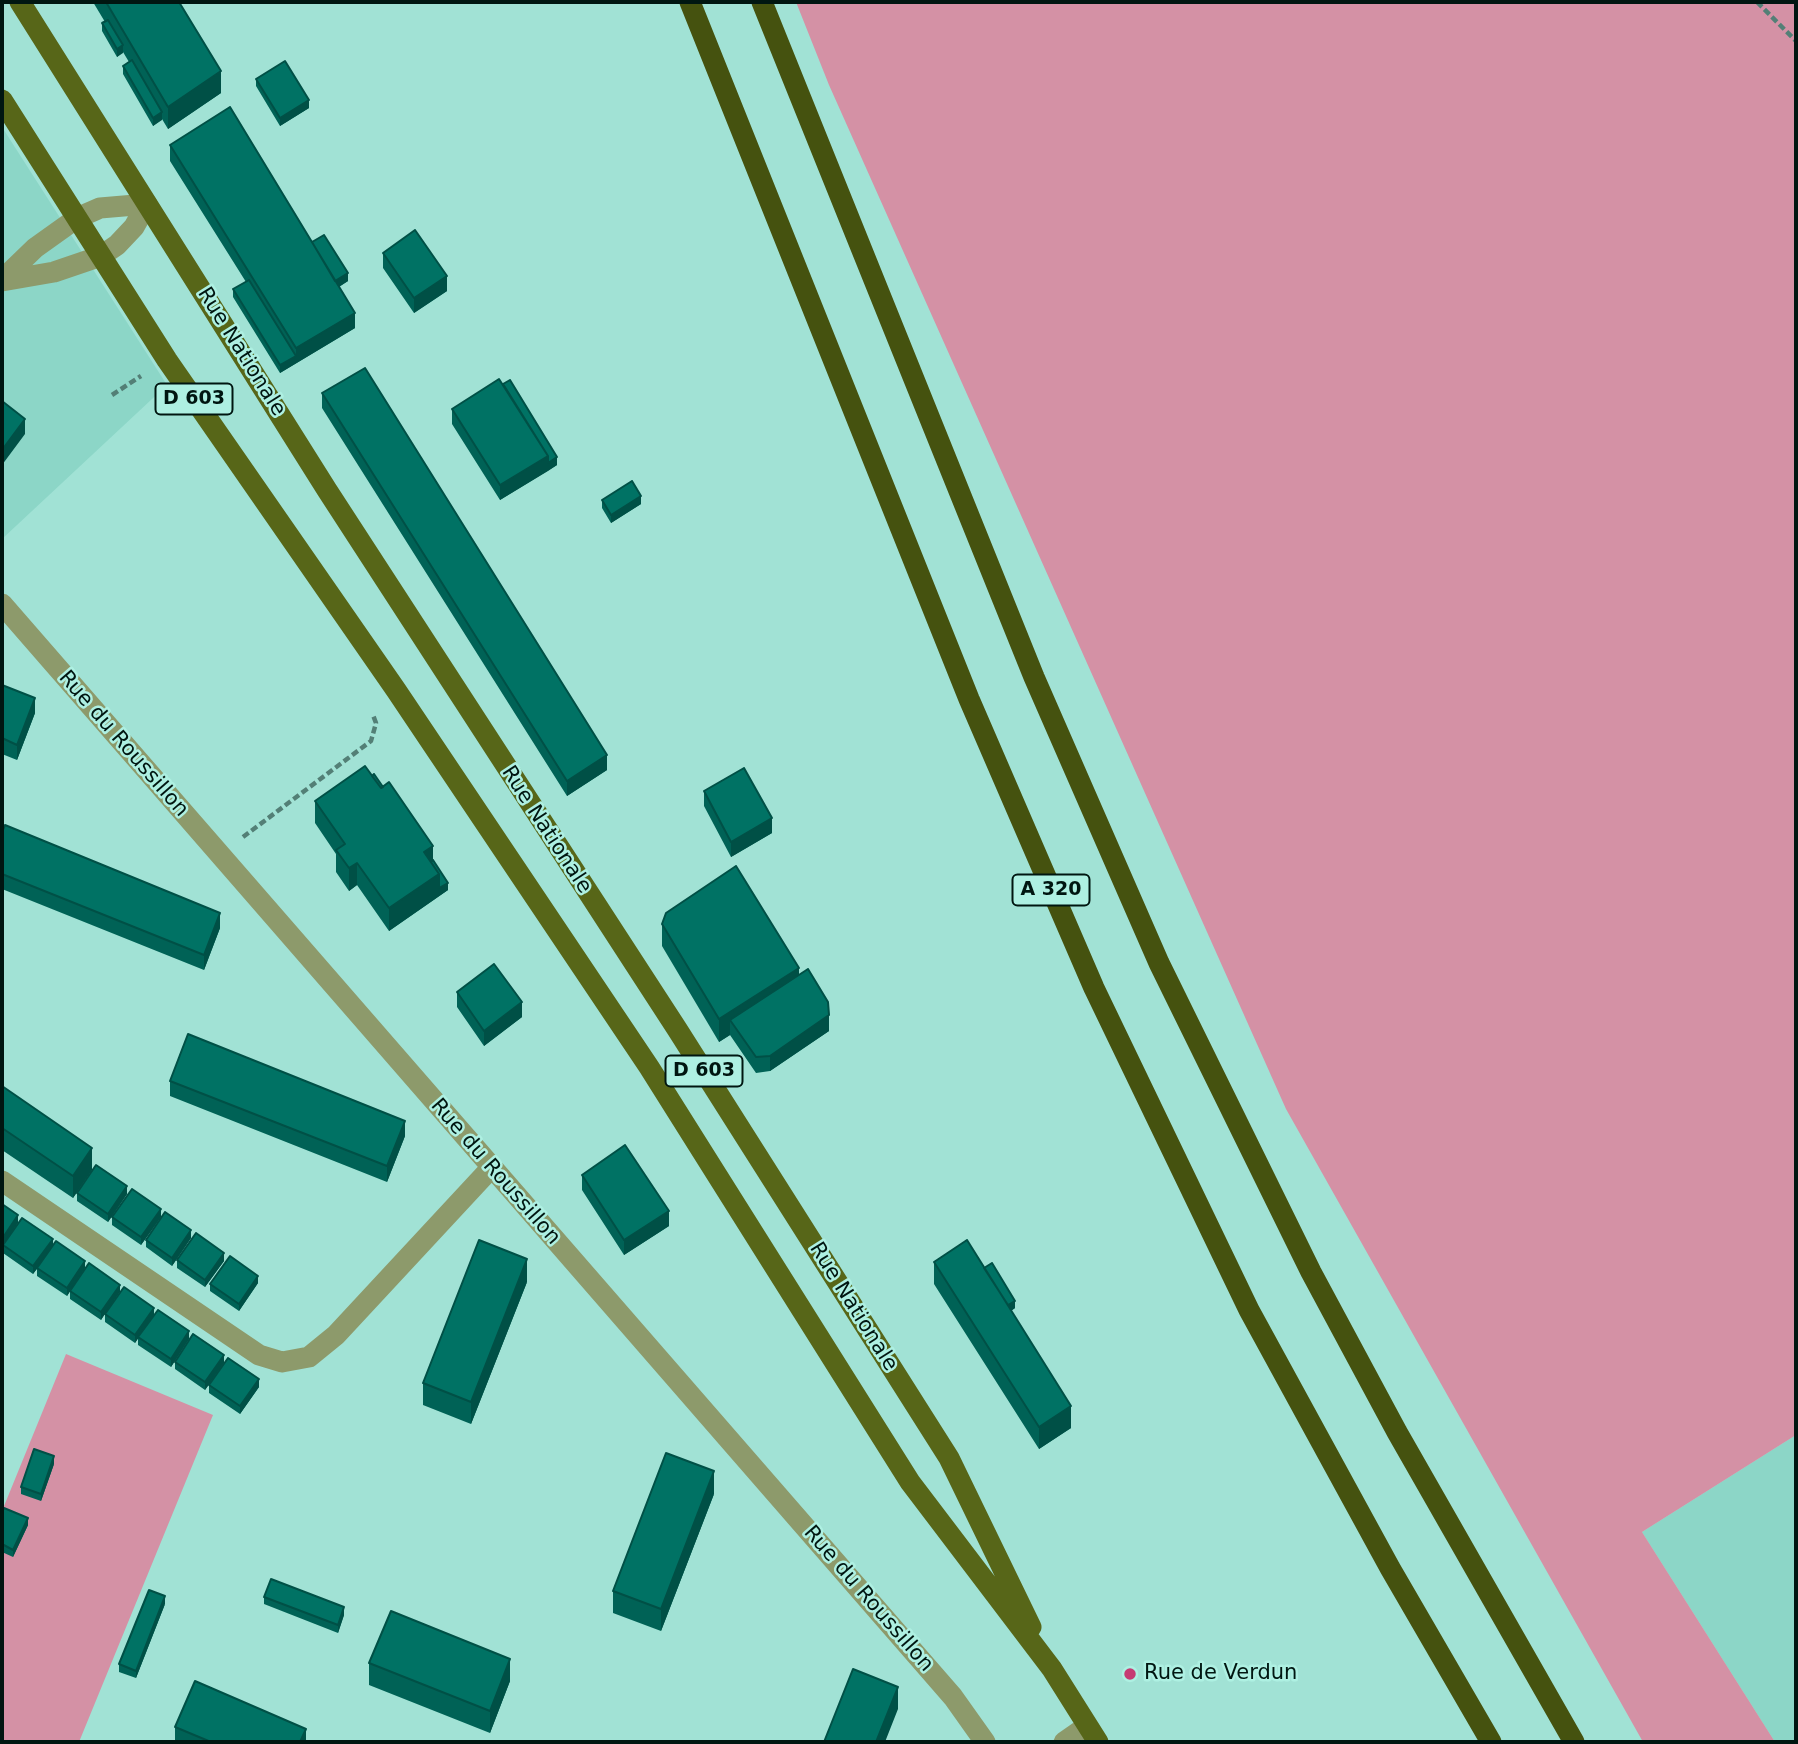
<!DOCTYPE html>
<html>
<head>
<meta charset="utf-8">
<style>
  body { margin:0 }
  #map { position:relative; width:1798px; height:1744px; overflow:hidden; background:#a1e2d5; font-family:"DejaVu Sans",sans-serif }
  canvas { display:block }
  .frame { position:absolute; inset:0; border:4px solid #001611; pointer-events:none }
</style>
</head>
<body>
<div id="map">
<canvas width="1798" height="1744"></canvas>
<div class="frame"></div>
</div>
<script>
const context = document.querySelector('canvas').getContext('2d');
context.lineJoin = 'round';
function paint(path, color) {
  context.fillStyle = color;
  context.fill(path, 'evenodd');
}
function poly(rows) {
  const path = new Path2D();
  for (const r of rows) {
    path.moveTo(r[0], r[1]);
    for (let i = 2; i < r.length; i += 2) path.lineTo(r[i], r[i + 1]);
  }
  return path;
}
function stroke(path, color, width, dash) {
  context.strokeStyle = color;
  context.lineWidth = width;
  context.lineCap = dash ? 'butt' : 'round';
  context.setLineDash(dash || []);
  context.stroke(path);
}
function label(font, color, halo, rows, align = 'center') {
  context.font = font + ' "DejaVu Sans",sans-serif';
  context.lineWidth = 5;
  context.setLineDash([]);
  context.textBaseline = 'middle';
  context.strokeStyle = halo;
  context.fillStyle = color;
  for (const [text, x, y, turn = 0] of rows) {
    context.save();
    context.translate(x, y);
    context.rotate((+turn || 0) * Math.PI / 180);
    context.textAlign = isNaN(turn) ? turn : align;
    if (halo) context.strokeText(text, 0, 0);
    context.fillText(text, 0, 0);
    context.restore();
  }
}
paint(poly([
  [2,127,167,385,2,539],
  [1796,1435,1796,1742,1775,1742,1642,1532]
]), '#8cd6c7');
paint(poly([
  [796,2,1796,2,1796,1435,1642,1532,1775,1742,1643,1742,1286,1109,829,85],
  [66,1354,213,1415,79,1742,2,1742,2,1511]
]), '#d491a5');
stroke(poly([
  [1757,2,1796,41],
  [112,395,141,376],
  [243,837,371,741,376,723,373,715]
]), '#537f76', 4.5, [7, 3.5]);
stroke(poly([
  [2,280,35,248,77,218,100,208,147,204,134,227,117,245,101,256,54,272,2,281],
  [2,604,953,1697,985,1742],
  [2,1181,259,1355,282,1362,309,1357,336,1335,492,1167],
  [1064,1742,1087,1726]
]), '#8d9a6b', 21);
stroke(poly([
  [20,2,327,490,677,1029,949,1458,1031,1627],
  [2,100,167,360,396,690,649,1067,910,1482,1052,1669,1098,1742]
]), '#576618', 21);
stroke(poly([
  [690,2,969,699,1094,988,1249,1310,1390,1568,1491,1742],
  [762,2,1034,677,1159,963,1311,1272,1397,1432,1574,1742]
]), '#45520f', 21);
paint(poly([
  [93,2,179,2,221,93,168,129,162,119,153,126,123,74,123,66,129,62,123,52,117,57,102,31,102,23,105,22],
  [256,79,309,108,280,126,256,86],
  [170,145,312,242,348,281,339,287,355,328,280,373,233,297,233,289,246,282,170,161],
  [383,253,447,291,414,313,383,268],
  [322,393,607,770,567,796,322,408],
  [452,409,557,465,500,500,452,424],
  [602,500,641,504,611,523,602,508],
  [2,685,35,713,17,760,2,754],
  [704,791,772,833,731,857,704,806],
  [315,801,433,860,448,890,389,931,357,885,349,891,336,872,336,854,315,823],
  [2,832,220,928,204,970,2,889],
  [662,924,799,975,829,1031,770,1071,756,1073,730,1035,719,1042,662,946],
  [457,992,522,1017,484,1046,457,1007],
  [170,1081,405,1136,387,1182,170,1096],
  [2,1086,92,1170,73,1198,2,1150],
  [582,1175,669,1226,624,1255,582,1190],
  [77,1193,127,1194,108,1222,77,1201],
  [112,1217,161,1217,141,1245,112,1225],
  [191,1238,172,1266,146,1247,146,1240],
  [3,1245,53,1245,85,1268,67,1296,37,1276,37,1269,33,1274,3,1253],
  [177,1260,224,1261,205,1287,177,1268],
  [934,1262,984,1268,1015,1308,1011,1311,1071,1428,1039,1449,934,1284],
  [527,1282,471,1424,423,1405,423,1383],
  [258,1283,239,1311,210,1291,210,1284],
  [120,1285,101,1320,70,1299,70,1291],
  [105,1314,189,1339,171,1367,138,1345,138,1338,135,1343,105,1322],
  [175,1362,224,1363,205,1390,175,1369],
  [209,1385,259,1387,240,1414,209,1393],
  [54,1464,41,1501,21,1494,21,1487],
  [714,1494,661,1631,613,1613,613,1591],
  [2,1512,28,1525,13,1557,2,1552],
  [264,1597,344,1615,338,1633,264,1604],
  [165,1604,136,1678,119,1672,119,1664],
  [369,1663,510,1681,490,1733,369,1685],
  [175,1727,306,1742,175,1742]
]), '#006256');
paint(poly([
  [123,45,123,53,117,57,117,49],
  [221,71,221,93,168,129,168,107],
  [309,100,309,108,280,126,280,118],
  [162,112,162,120,153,126,153,118],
  [348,273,348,281,332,291,332,283],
  [447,276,447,291,414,313,414,298],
  [355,313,355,328,280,373,280,365,296,356,296,348],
  [25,419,25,434,2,465,2,450],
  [548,456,548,471,500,500,500,485],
  [557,457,557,465,548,471,548,463],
  [641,496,641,504,611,523,611,515],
  [35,698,35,713,17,760,17,745],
  [607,755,607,770,567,796,567,781],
  [772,818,772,833,731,857,731,842],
  [433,846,433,868,424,852],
  [357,863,357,885,349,891,349,868],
  [439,874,448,883,448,890,389,931,389,908],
  [220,913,220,928,204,970,204,955],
  [799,968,799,990,730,1020,730,1035,719,1042,719,1019],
  [522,1002,522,1017,484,1046,484,1031],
  [829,1015,829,1031,770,1071,770,1056],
  [405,1121,405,1136,387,1182,387,1166],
  [92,1148,92,1170,73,1198,73,1176],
  [127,1186,127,1194,108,1222,108,1214],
  [161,1209,161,1217,141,1245,141,1237],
  [669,1211,669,1226,624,1255,624,1240],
  [18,1215,18,1223,2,1247,2,1239],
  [191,1230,191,1238,172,1266,172,1258],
  [53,1239,53,1246,33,1274,33,1266],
  [224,1253,224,1261,205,1287,205,1280],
  [527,1259,527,1282,471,1424,471,1402],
  [85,1261,85,1268,67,1296,67,1288],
  [258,1276,258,1283,239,1311,239,1304],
  [120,1285,120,1292,101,1320,101,1312],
  [1015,1301,1015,1308,1002,1317,1002,1310],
  [154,1308,154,1316,135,1343,135,1335],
  [189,1331,189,1339,171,1367,171,1359],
  [224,1355,224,1363,205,1390,205,1382],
  [259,1379,259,1387,240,1414,240,1406],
  [1071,1406,1071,1428,1039,1449,1039,1427],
  [54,1456,54,1464,41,1501,41,1494],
  [714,1471,714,1494,661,1631,661,1609],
  [28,1518,28,1525,13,1557,13,1550],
  [165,1596,165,1604,136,1678,136,1671],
  [344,1607,344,1615,338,1633,338,1625],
  [510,1659,510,1681,490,1733,490,1711],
  [898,1687,898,1709,885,1742,876,1742],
  [306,1729,306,1742,300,1742]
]), '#005046');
const building = poly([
  [106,2,179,2,221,71,168,107,106,2],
  [108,20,123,45,117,49,102,23,108,20],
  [132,60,162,112,153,118,123,66,132,60],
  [285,61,309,100,280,118,256,79,285,61],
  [230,107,355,313,296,348,170,145,230,107],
  [415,230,447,276,414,298,383,253,415,230],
  [324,235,348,273,335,281,312,242,324,235],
  [249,280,296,356,280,365,233,289,249,280],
  [365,368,607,755,567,781,322,393,365,368],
  [499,379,548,456,500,485,452,409,499,379],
  [510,380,557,457,548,463,548,456,503,384,510,380],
  [2,401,25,419,2,450,2,401],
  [632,481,641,496,611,515,602,500,632,481],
  [2,685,35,698,17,745,2,738,2,685],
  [365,766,381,788,389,782,433,846,424,852,439,874,389,908,357,863,349,868,336,850,345,844,315,801,365,766],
  [744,768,772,818,731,842,704,791,744,768],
  [374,774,383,787,381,788,372,776,374,774],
  [5,825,220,913,204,955,2,874,2,832,5,825],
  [433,860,448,883,439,888,439,874,431,862,433,860],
  [736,866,799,968,719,1019,662,924,666,913,736,866],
  [494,964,522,1002,484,1031,457,992,494,964],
  [808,969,828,1002,829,1015,770,1056,756,1057,730,1020,808,969],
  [188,1034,405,1121,387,1166,170,1081,188,1034],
  [2,1086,92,1148,73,1176,2,1128,2,1086],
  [625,1145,669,1211,624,1240,582,1175,625,1145],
  [96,1165,127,1186,108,1214,77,1193,96,1165],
  [132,1189,161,1209,141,1237,112,1217,132,1189],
  [2,1204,18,1215,2,1239,2,1204],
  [165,1212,191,1230,172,1258,146,1240,165,1212],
  [22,1218,53,1239,33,1266,3,1245,22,1218],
  [196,1233,224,1253,205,1280,177,1260,196,1233],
  [479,1240,527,1259,471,1402,423,1383,479,1240],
  [967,1240,1071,1406,1039,1427,934,1262,967,1240],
  [56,1241,85,1261,67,1288,37,1268,56,1241],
  [230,1256,258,1276,239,1304,210,1284,230,1256],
  [89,1263,120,1285,101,1312,70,1291,89,1263],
  [992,1263,1015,1301,1008,1305,984,1268,992,1263],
  [124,1287,154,1308,135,1335,105,1314,124,1287],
  [158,1310,189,1331,171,1359,138,1337,158,1310],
  [193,1334,224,1355,205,1382,175,1362,193,1334],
  [228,1358,259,1379,240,1406,209,1385,228,1358],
  [34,1449,54,1456,41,1494,21,1487,34,1449],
  [666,1453,714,1471,661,1609,613,1591,666,1453],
  [4,1508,28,1518,13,1550,2,1544,2,1512,4,1508],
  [271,1579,344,1607,338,1625,264,1597,271,1579],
  [149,1590,165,1596,136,1671,119,1664,149,1590],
  [391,1611,510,1659,490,1711,369,1663,391,1611],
  [853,1669,898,1687,876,1742,824,1742,853,1669],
  [195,1681,306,1729,300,1742,211,1742,175,1727,195,1681]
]);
paint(building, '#007264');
stroke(building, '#005046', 2);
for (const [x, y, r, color] of [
  [1130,1674,7,"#c63b73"]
]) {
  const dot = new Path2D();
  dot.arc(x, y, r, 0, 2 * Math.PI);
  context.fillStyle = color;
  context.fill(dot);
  stroke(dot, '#aef0e2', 2.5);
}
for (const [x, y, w] of [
  [194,399,77],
  [1051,890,77],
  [704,1071,77]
]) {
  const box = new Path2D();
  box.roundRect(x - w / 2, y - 15.5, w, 31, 5);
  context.fillStyle = '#aef0e2';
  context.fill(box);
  stroke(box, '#001611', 2);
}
label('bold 19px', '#001611', null, [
  ["D 603",194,399],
  ["A 320",1051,890],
  ["D 603",704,1071]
]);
label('21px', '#001611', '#aef0e2', [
  ["Rue Nationale",241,352,58],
  ["Rue du Roussillon",123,744,49],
  ["Rue Nationale",546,830,57],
  ["Rue du Roussillon",495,1172,49],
  ["Rue Nationale",853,1307,58],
  ["Rue du Roussillon",868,1599,49]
]);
label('21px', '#001611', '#aef0e2', [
  ["Rue de Verdun",1144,1674]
], 'left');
</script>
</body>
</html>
